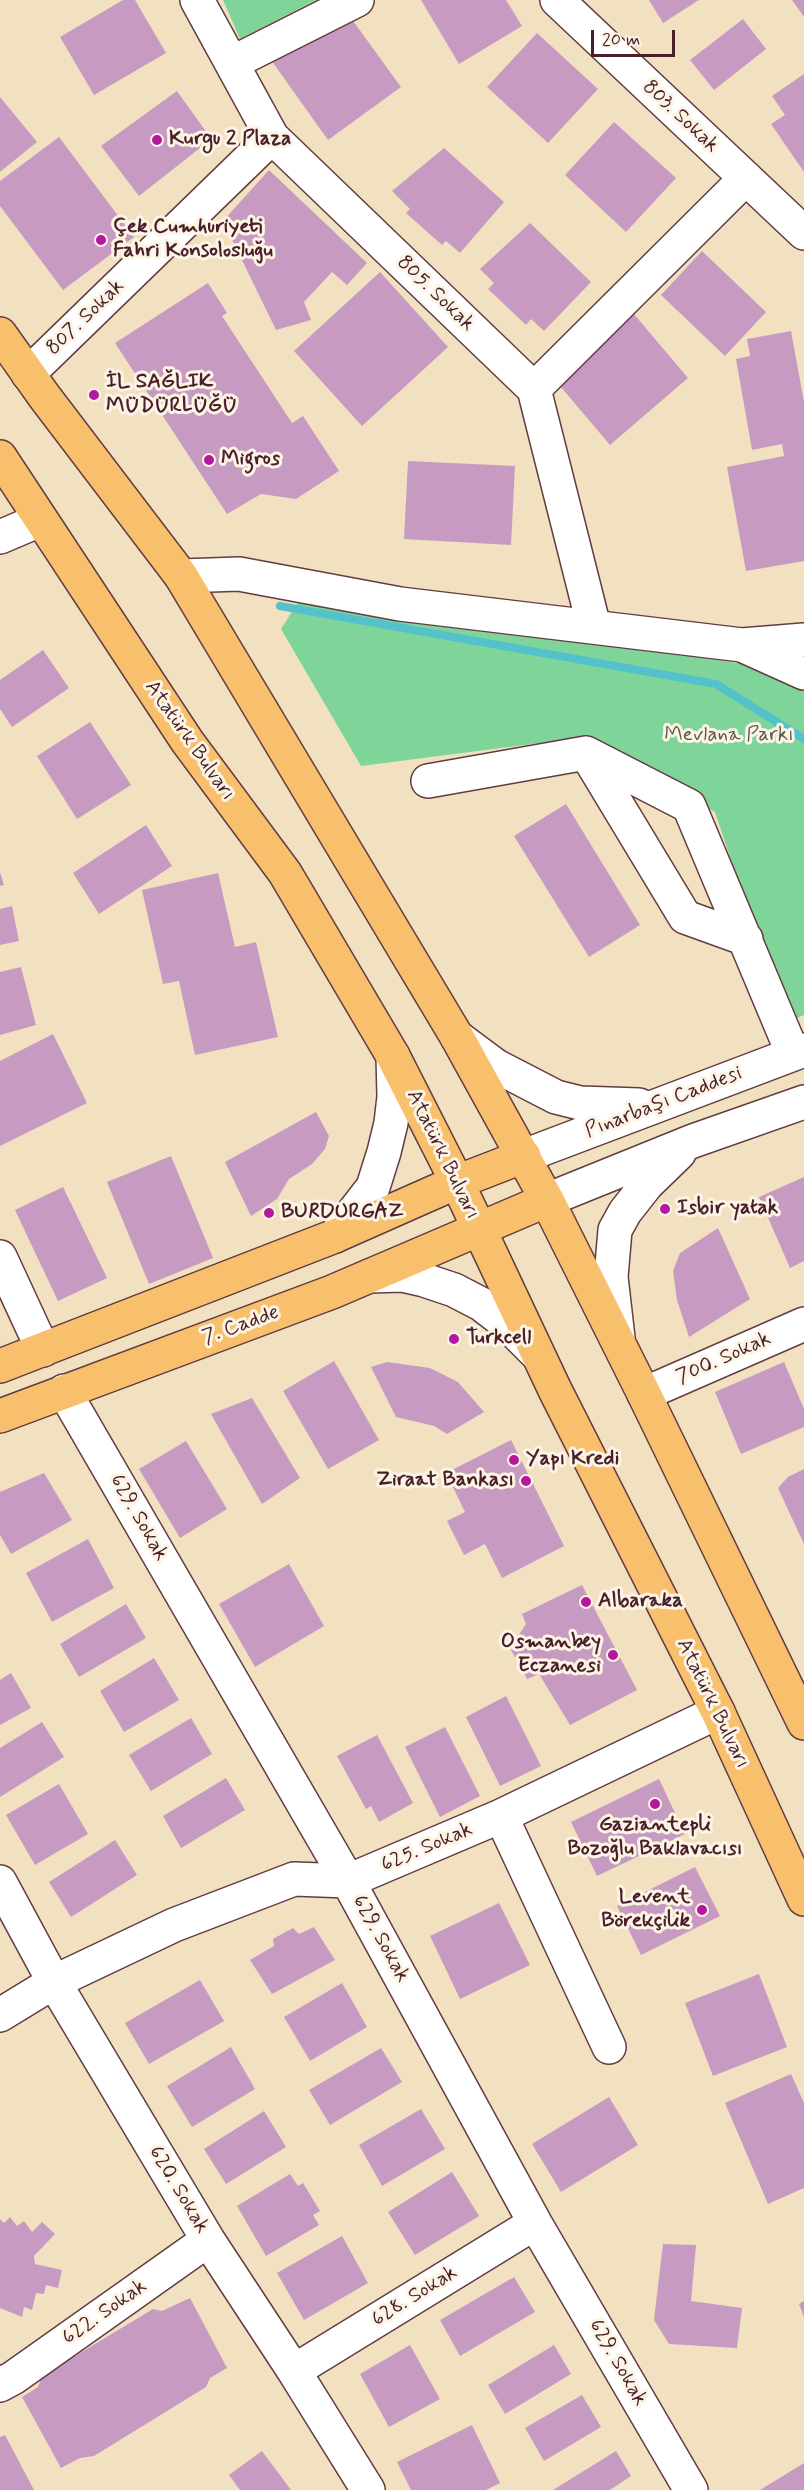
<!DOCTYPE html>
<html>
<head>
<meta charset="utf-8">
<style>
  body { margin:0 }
  #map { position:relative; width:804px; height:2490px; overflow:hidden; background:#f1e1c1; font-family:Mynerve,sans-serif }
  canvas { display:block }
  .scale { position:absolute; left:591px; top:30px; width:84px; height:27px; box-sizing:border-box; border:3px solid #4a1f2b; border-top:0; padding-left:8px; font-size:18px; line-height:21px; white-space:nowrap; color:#4a1f2b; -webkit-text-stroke:4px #fcf5e5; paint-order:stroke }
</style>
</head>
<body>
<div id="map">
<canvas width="804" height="2490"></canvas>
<div class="scale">20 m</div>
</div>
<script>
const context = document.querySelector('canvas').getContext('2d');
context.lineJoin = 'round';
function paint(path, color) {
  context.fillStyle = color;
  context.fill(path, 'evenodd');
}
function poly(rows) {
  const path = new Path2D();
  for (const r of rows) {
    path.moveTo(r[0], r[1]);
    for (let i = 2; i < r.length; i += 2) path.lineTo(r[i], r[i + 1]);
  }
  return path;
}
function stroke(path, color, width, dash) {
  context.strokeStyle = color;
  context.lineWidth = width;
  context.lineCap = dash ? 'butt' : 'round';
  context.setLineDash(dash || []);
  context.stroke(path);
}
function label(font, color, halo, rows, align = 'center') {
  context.font = font + ' Mynerve,sans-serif';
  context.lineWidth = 6;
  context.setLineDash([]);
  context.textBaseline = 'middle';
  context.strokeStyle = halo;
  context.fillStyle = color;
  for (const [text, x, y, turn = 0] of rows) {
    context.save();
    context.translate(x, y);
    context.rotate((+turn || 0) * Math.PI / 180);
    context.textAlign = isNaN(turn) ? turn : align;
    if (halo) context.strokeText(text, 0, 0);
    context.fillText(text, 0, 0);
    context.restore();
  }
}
paint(poly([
  [223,0,316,0,240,39],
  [300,599,737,663,804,660,804,1015,785,1023,715,812,579,738,361,766,281,629]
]), '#7fd599');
stroke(poly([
  [280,606,716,684,804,739]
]), '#54c2ca', 8);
paint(poly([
  [123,0,135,0,166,53,94,95,60,37],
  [421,0,506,0,522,26,459,64],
  [649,0,699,0,663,23],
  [792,0,804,0,804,17],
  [343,7,401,87,328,140,271,60],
  [743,19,766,49,714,90,690,60],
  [537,33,598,89,548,143,487,87],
  [804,74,804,172,771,124,785,115,772,96],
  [177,91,207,133,200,148,139,196,101,146],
  [0,97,37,142,0,172],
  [614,122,676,178,626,232,565,175],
  [59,137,134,237,63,290,0,206,0,181],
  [444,148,504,202,460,253,446,241,442,245,406,213,410,209,392,191],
  [269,170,367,263,347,285,332,272,304,302,311,320,276,330,223,221],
  [530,223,591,282,544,331,531,319,526,325,488,289,494,283,480,269],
  [702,251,766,312,725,356,661,295],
  [380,272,448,347,362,426,294,351],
  [208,283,227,313,222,316,292,423,303,416,339,471,296,499,261,494,227,514,115,343],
  [633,313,688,378,610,445,555,380],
  [791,331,804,402,804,561,746,571,727,467,784,456,782,444,752,450,736,359,750,356,747,339],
  [408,461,515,466,511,545,404,539],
  [43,650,69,688,12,727,0,709,0,680],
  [90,722,131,785,77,819,37,756],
  [566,804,640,925,589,957,514,836],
  [146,825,172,866,99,914,73,873],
  [0,872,4,885,0,886],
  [218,873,235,947,256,942,278,1037,195,1055,179,981,163,984,142,890],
  [12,906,19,941,0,945,0,909],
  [21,967,36,1025,0,1035,0,972],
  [53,1034,87,1103,0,1146,0,1061],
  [316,1112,329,1136,325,1149,312,1164,289,1179,277,1199,251,1216,225,1162],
  [171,1156,213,1258,149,1284,107,1182],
  [804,1177,804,1261,790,1268,759,1197],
  [63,1187,107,1278,58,1301,15,1210],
  [718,1228,750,1299,689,1337,677,1300,673,1271,680,1253],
  [334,1361,379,1440,328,1469,283,1391],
  [387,1362,430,1368,458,1382,484,1412,447,1434,434,1426,396,1417,371,1367],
  [784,1362,804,1409,804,1427,741,1454,715,1392],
  [252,1398,300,1478,262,1504,211,1414],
  [511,1440,564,1546,502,1578,485,1544,464,1555,447,1521,465,1512,446,1473],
  [186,1441,227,1509,180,1538,139,1469],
  [804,1469,804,1544,778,1488,788,1477],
  [44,1473,72,1520,11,1554,0,1535,0,1492],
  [88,1539,114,1588,52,1622,26,1573],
  [289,1564,324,1626,255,1667,219,1604],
  [582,1585,637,1690,570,1725,539,1674,527,1679,510,1648,526,1624,522,1614],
  [126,1604,146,1638,79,1677,60,1644],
  [154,1658,179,1700,124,1732,100,1691],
  [11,1673,31,1708,0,1725,0,1680],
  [506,1696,541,1766,500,1786,466,1717],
  [191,1718,212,1754,151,1791,129,1755],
  [42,1722,64,1757,0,1797,0,1748],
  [445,1727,480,1796,440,1817,405,1747],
  [377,1735,413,1803,379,1822,371,1806,366,1809,337,1756],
  [226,1778,245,1810,181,1848,163,1816],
  [659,1779,685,1834,597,1876,571,1822],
  [59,1784,88,1834,35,1865,6,1815],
  [115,1840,137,1875,71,1917,49,1882],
  [695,1867,720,1916,641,1955,617,1906],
  [499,1903,530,1965,460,1999,430,1936],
  [314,1927,335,1960,272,1994,250,1960,274,1946,273,1939,293,1928,299,1934],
  [759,1974,787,2047,713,2076,685,2003],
  [200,1980,224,2021,149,2064,125,2023],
  [342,1983,367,2027,310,2061,284,2017],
  [231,2047,255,2089,192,2127,167,2086],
  [381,2048,402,2082,330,2125,309,2090],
  [791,2074,804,2103,804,2188,768,2204,725,2103],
  [609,2097,638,2145,561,2192,532,2144],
  [421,2109,445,2149,382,2186,359,2145],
  [264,2111,286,2147,226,2184,204,2149],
  [452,2172,479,2216,415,2255,388,2212],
  [290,2174,298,2186,303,2183,320,2211,313,2215,319,2225,266,2256,237,2206],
  [10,2217,17,2226,24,2221,32,2232,42,2222,55,2234,34,2256,35,2264,62,2270,58,2288,46,2285,44,2294,36,2293,32,2310,24,2307,22,2317,0,2308,0,2219,4,2223],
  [342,2236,368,2283,304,2320,277,2273],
  [663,2244,696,2245,691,2301,742,2308,737,2348,669,2344,654,2320],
  [514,2277,535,2312,460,2356,440,2320],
  [190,2298,227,2368,210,2378,206,2387,94,2456,80,2458,61,2468,22,2397,38,2387,42,2376,153,2309,162,2311],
  [804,2301,804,2317,799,2304],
  [410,2345,440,2399,389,2427,360,2374],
  [554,2345,571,2374,505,2414,488,2385],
  [582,2395,601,2427,544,2461,525,2428],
  [472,2425,500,2483,486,2490,411,2490,397,2462],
  [5,2435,34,2490,0,2490,0,2437],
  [262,2451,291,2490,240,2490,229,2475],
  [616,2451,631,2476,610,2490,553,2490],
  [804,2463,804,2490,760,2490]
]), '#c79bc1');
const minor = poly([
  [197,0,272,137,534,389,594,627],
  [557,0,804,233],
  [232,63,357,0],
  [28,374,272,137],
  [534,389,746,178],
  [0,537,40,520],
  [181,576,239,574,400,604,742,645,804,640],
  [744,646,804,673],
  [586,753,685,917,746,939],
  [428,781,586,753,689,806,793,1054],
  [457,1037,496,1066,556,1097,580,1103,639,1105],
  [524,1156,804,1050],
  [547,1200,693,1141,804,1102],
  [335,1236,373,1187,384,1152,391,1123,394,1097,393,1056],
  [0,1257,43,1350],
  [370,1276,402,1275,424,1280,454,1290,481,1304,507,1324,536,1353],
  [618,1338,611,1277,615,1230,625,1212,647,1184,679,1153],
  [64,1391,348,1881,535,2223,691,2490],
  [644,1394,804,1324],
  [501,1816,609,2047],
  [0,1882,54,1982,208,2240,294,2371,368,2490],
  [0,2015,54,1982,174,1925,294,1879,348,1881,501,1816,718,1712],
  [294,2371,535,2223],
  [0,2385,13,2378,208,2240]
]);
const major = poly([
  [0,334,44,396,181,576,457,1037,547,1200,644,1394,804,1723],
  [0,457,187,741,285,873,393,1056,457,1182,555,1390,718,1712,804,1899],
  [0,1366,335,1236,457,1182,524,1156],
  [0,1416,332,1292,547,1200]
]);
stroke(minor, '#633c42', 36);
stroke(major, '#633c42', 36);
stroke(minor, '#fff', 33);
stroke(major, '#f8bf6c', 33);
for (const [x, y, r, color] of [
  [157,140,6,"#b5179e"],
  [101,240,6,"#b5179e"],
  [94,395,6,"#b5179e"],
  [209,460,6,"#b5179e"],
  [665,1209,6,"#b5179e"],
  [269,1213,6,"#b5179e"],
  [454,1339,6,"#b5179e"],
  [514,1460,6,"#b5179e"],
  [526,1481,6,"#b5179e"],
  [586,1602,6,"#b5179e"],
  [613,1655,6,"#b5179e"],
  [655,1804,6,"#b5179e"],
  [702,1910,6,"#b5179e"]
]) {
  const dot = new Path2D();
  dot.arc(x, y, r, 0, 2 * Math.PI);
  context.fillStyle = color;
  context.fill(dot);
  stroke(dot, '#fcf5e5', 2);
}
label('21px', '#4a1f2b', '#fcf5e5', [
  ["803. Sokak",680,117,43],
  ["805. Sokak",435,294,44],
  ["807. Sokak",86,318,-44],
  ["Atatürk Bulvarı",189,741,55],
  ["Pınarbaşı Caddesi",664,1103,-21],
  ["Atatürk Bulvarı",442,1155,64],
  ["7. Cadde",241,1326,-20],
  ["700. Sokak",724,1359,-24],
  ["629. Sokak",138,1518,60],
  ["Atatürk Bulvarı",712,1704,64],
  ["625. Sokak",427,1848,-23],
  ["629. Sokak",380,1939,61],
  ["620. Sokak",178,2190,59],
  ["628. Sokak",415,2297,-32],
  ["622. Sokak",105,2313,-35],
  ["629. Sokak",617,2363,60]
]);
label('bold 21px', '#4a1f2b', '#fcf5e5', [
  ["Kurgu 2 Plaza",169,140],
  ["Çek Cumhuriyeti",113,228],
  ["Fahri Konsolosluğu",113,252],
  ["İL SAĞLIK",106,383],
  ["MÜDÜRLÜĞÜ",106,407],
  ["Migros",221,460],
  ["Isbir yatak",677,1209],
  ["BURDURGAZ",281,1213],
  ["Turkcell",466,1339],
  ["Yapı Kredi",526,1460],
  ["Ziraat Bankası",514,1481,"right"],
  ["Albaraka",598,1602],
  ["Osmanbey",601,1643,"right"],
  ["Eczanesi",601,1667,"right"],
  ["Gaziantepli",655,1826,"center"],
  ["Bozoğlu Baklavacısı",655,1850,"center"],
  ["Levent",690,1898,"right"],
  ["Börekçilik",690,1922,"right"]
], 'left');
label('21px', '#5a564c', '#fcf5e5', [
  ["Mevlana Parkı",729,736]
]);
</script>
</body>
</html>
